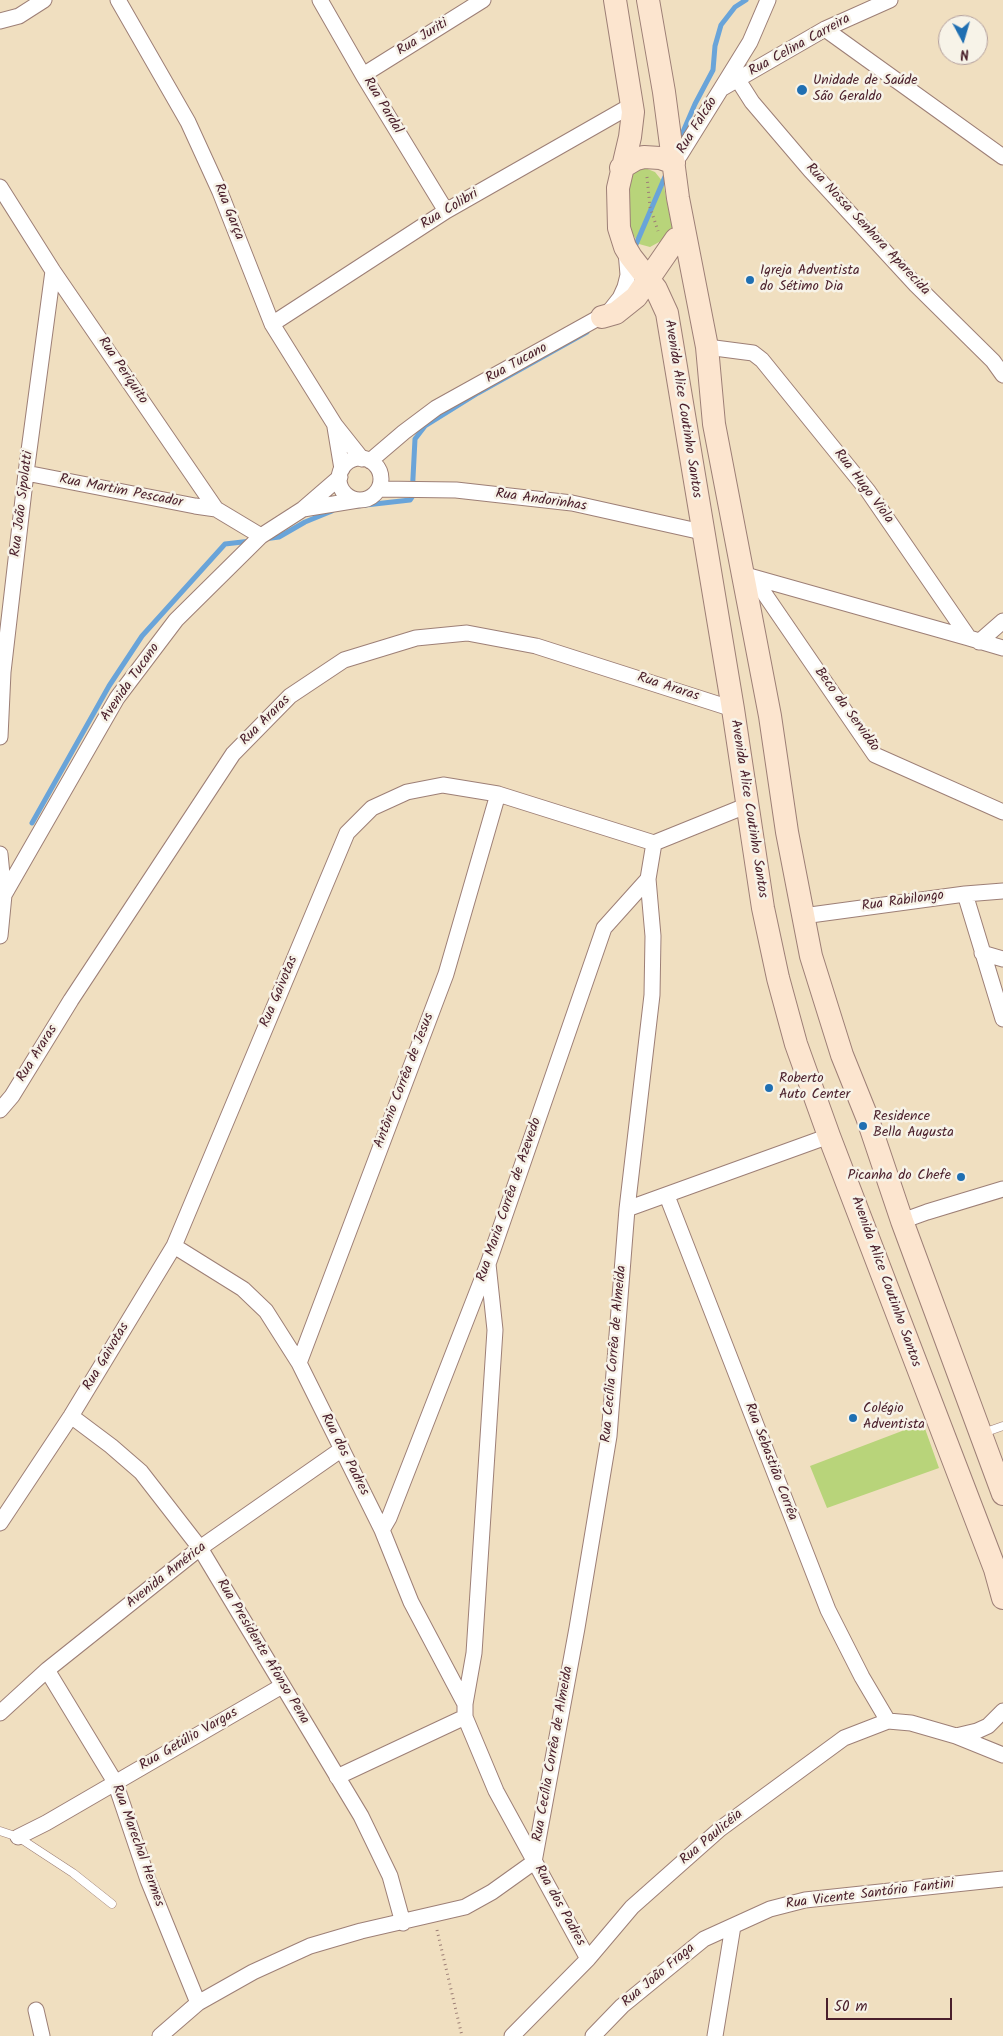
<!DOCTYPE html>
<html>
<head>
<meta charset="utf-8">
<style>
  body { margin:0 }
  #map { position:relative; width:1003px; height:2036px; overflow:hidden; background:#f0dfc0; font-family:Kalam,sans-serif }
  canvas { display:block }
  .north { position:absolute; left:938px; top:15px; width:50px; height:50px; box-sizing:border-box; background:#f7f3e8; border:1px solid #b29e9c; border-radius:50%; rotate:174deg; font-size:14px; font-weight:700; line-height:20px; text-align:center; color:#4a1f2b }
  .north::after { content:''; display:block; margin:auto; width:18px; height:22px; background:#1f6fb2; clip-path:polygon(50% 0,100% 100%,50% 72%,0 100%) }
  .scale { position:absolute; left:826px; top:1998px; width:126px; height:22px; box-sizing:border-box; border:2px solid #4a1f2b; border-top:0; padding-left:6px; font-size:15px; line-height:18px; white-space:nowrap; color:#4a1f2b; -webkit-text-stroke:4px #f7f3e8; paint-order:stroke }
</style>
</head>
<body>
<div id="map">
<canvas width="1003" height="2036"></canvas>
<div class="north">N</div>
<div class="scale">50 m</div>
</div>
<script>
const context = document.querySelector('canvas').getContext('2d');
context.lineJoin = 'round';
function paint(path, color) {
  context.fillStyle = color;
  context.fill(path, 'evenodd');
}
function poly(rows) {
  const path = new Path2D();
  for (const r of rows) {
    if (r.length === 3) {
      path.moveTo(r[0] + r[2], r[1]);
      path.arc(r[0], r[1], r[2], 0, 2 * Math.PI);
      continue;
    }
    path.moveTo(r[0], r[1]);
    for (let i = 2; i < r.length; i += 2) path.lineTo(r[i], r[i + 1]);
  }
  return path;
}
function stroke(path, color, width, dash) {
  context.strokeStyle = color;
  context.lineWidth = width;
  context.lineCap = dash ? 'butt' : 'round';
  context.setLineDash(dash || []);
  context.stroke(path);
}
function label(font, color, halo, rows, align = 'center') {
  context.font = font + ' Kalam,sans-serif';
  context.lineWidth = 5;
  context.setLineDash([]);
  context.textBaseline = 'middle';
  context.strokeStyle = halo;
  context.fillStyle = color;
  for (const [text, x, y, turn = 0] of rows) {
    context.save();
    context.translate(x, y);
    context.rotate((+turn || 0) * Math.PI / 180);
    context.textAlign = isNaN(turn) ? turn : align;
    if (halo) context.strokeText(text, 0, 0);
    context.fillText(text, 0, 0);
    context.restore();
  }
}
paint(poly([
  [645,168,655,172,663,182,672,227,672,231,661,241,650,247,639,244,628,227,627,186,634,172],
  [923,1423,939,1468,827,1508,810,1466]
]), '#b8d47a');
stroke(poly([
  [679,141,695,104,713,70,715,46,721,25,735,7,746,0],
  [634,249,667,172],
  [357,506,410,500,412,497,415,439,425,426,478,393,587,332],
  [264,539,279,537,305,522,332,511],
  [32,823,109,686,142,636,225,544,251,541]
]), '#69a4d9', 5);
const lane = poly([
  [983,1433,1003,1426],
  [0,1831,18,1837,73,1873,112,1904]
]);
const street = poly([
  [118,0,188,122,220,192,272,324,335,425,362,459],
  [320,0,363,75,446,211],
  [0,21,19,16,44,0],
  [825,29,1003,157],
  [363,75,483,0],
  [738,80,752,102,810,170,916,285,993,361,1003,375],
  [721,89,750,42,768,0],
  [674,163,680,155,721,89,825,29,890,0],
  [0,187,53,271,216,509,261,536],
  [272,324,446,211,632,105],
  [707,347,753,353,762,360,868,491,969,638,1003,648],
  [335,427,342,469],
  [360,479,21],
  [370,461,404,432,436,408,609,312,620,298,625,287,628,275,626,251],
  [26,473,195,506,216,509],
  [379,489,456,490,572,503,702,532],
  [303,509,358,500],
  [749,576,969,638],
  [753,577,875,755,1003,812],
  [979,642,1003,621],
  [0,737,3,672,26,473,53,271],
  [0,854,4,895,0,936],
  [965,894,1003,1019],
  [4,895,117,698,176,620,261,536,303,509,340,477],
  [803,916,965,894,1003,891],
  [982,953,1003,959],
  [0,1110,12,1096,71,1000,233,754,290,696,344,660,416,638,467,633,536,646,733,709],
  [667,1196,828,1610,862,1677,888,1721],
  [627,1209,829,1136],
  [902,1221,927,1212,1003,1189],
  [174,1246,243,1289,266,1311,299,1363,382,1530,411,1602,465,1704],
  [488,1264,495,1330,474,1653,465,1704,465,1717,496,1791,588,1959],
  [299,1363,446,974,498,794],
  [71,1416,111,1446,141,1472,200,1548,361,1816,390,1876,403,1923],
  [0,1523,71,1416,174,1246,347,833,372,808,407,792,443,785,498,794,654,843,748,805],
  [382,1530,389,1518,488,1264,604,928,648,879],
  [47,1670,115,1782,148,1880,198,2003],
  [0,1713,47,1670,200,1548,342,1449],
  [956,1736,977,1731,988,1726,1003,1711],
  [337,1777,465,1717],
  [18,1837,46,1823,282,1686],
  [36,2010,42,2036],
  [160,2036,198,2003,253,1972,310,1946,361,1931,465,1907,492,1892,534,1862,577,1628,609,1436,627,1209,652,995,653,936,648,879,654,843],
  [512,2036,588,1959,632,1907,720,1829,844,1738,888,1721,911,1723,956,1736,1003,1755],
  [593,2036,622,2006,704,1939,770,1909,805,1900,1003,1879],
  [715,2036,733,1926]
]);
const secondary = poly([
  [615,0,633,112,630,137,618,188,619,228,625,247,631,257,656,289,667,313,733,709,763,908,778,978,796,1044,829,1136,995,1569,1003,1598],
  [648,0,664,92,678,198,707,347,714,424,770,716,787,832,811,956,842,1055,867,1117,902,1221,1003,1494],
  [621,168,636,159,644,157,660,158,674,163],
  [602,317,616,313,636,297,676,239]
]);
stroke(lane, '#9d7f76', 9);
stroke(street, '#9d7f76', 17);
stroke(secondary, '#9d7f76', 24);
stroke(poly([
  [647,177,650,207,658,231],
  [437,1930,462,2036]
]), '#9d7f76', 3, [1, 4]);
stroke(lane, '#fff', 8);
stroke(street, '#fff', 15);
stroke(secondary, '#fce5cf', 22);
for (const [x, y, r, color] of [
  [802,90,6,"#1f6fb2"],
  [750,280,5,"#1f6fb2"],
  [769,1088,5,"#1f6fb2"],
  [863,1126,5,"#1f6fb2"],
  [961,1177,5,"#1f6fb2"],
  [853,1418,5,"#1f6fb2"]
]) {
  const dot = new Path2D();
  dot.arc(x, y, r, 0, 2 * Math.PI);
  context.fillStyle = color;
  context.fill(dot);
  stroke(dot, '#f7f3e8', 2);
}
label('14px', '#4a1f2b', '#f7f3e8', [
  ["Rua Juriti",423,38,-32],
  ["Rua Celina Carreira",800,46,-29],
  ["Rua Pardal",382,106,59],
  ["Rua Falcão",698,126,-58],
  ["Rua Colibri",450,210,-31],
  ["Rua Garça",228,212,68],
  ["Rua Nossa Senhora Aparecida",867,230,47],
  ["Rua Tucano",517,364,-29],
  ["Rua Periquito",122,371,56],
  ["Avenida Alice Coutinho Santos",682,409,81],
  ["Rua Hugo Viola",863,487,53],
  ["Rua Martim Pescador",121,492,11],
  ["Rua Andorinhas",541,501,8],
  ["Rua João Sipolatti",23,504,-83],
  ["Avenida Tucano",131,683,-55],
  ["Rua Araras",668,688,18],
  ["Beco da Servidão",846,710,54],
  ["Rua Araras",266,721,-45],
  ["Avenida Alice Coutinho Santos",748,809,81],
  ["Rua Rabilongo",903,902,-8],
  ["Rua Gaivotas",280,992,-67],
  ["Rua Araras",38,1054,-58],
  ["Antônio Corrêa de Jesus",405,1081,-69],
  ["Rua Maria Corrêa de Azevedo",510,1200,-71],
  ["Avenida Alice Coutinho Santos",885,1282,70],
  ["Rua Cecília Corrêa de Almeida",615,1354,-85],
  ["Rua Gaivotas",107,1357,-59],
  ["Rua dos Padres",344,1455,63],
  ["Rua Sebastião Corrêa",770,1462,69],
  ["Avenida América",167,1576,-38],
  ["Rua Presidente Afonso Pena",262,1652,59],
  ["Rua Getúlio Vargas",189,1740,-30],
  ["Rua Cecília Corrêa de Almeida",554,1754,-80],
  ["Rua Paulicéia",712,1838,-40],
  ["Rua Marechal Hermes",137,1846,70],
  ["Rua Vicente Santório Fantini",870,1895,-7],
  ["Rua dos Padres",559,1906,61],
  ["Rua João Fraga",659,1976,-40]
]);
label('14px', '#4a1f2b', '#f7f3e8', [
  ["Unidade de Saúde",813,82],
  ["São Geraldo",813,98],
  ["Igreja Adventista",760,272],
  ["do Sétimo Dia",760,288],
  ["Roberto",779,1080],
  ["Auto Center",779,1096],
  ["Residence",873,1118],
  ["Bella Augusta",873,1134],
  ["Picanha do Chefe",951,1177,"right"],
  ["Colégio",863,1410],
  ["Adventista",863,1426]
], 'left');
</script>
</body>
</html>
